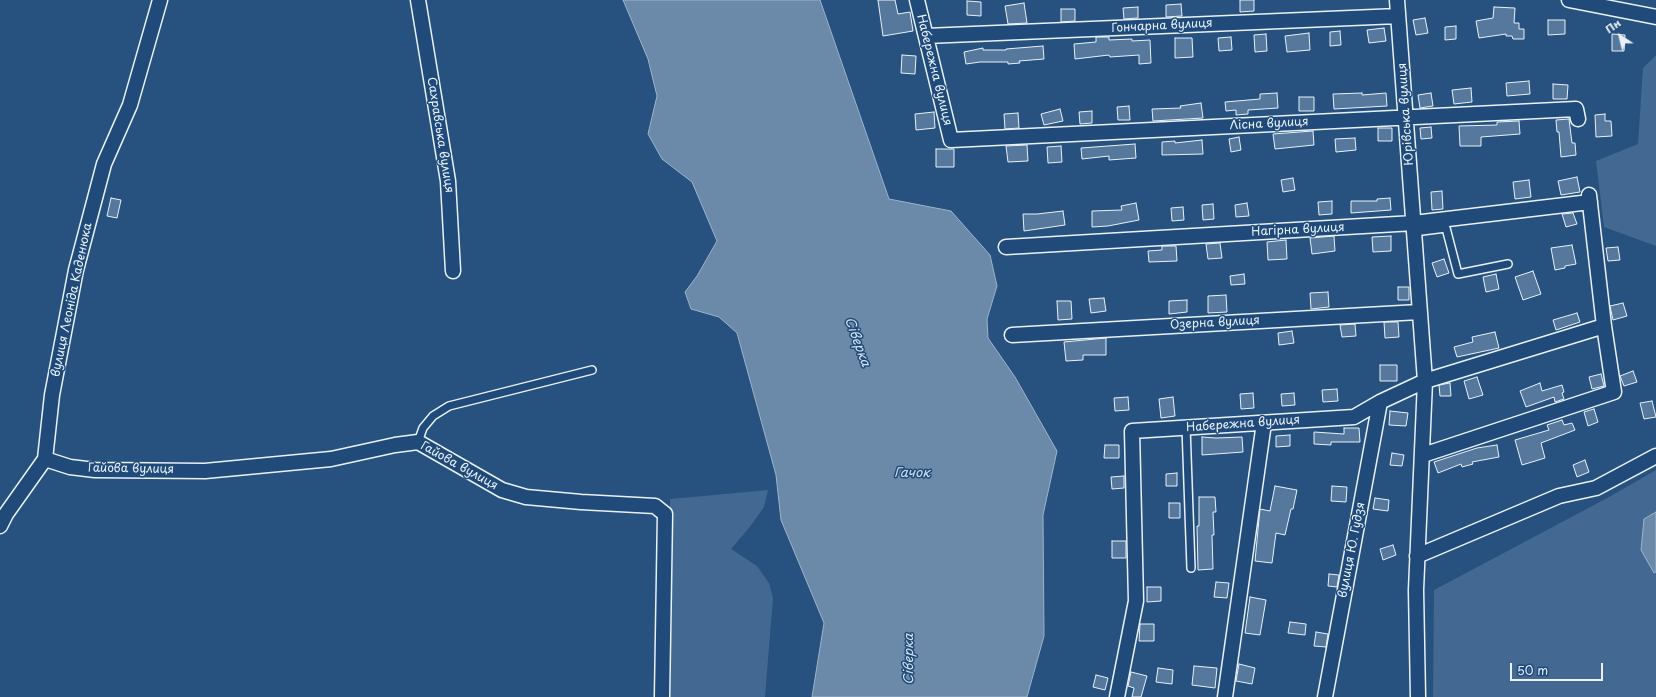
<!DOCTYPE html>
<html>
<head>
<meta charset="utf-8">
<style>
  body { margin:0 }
  #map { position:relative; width:1656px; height:697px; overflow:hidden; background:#27517f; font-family:"Playpen Sans",sans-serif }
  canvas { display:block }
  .north { position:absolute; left:1600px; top:16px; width:40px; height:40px; -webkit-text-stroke:3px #1f4a7a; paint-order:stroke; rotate:325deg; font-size:11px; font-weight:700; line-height:16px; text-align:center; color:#e8f1f8 }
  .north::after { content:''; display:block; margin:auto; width:14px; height:18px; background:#e8f1f8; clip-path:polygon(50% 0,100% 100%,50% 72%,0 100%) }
  .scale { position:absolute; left:1510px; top:663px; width:93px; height:18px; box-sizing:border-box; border:2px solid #e8f1f8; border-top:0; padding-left:5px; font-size:12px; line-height:14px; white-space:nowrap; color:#e8f1f8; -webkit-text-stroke:3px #1f4a7a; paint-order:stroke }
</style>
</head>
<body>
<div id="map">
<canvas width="1656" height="697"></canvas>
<div class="north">Пн</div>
<div class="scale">50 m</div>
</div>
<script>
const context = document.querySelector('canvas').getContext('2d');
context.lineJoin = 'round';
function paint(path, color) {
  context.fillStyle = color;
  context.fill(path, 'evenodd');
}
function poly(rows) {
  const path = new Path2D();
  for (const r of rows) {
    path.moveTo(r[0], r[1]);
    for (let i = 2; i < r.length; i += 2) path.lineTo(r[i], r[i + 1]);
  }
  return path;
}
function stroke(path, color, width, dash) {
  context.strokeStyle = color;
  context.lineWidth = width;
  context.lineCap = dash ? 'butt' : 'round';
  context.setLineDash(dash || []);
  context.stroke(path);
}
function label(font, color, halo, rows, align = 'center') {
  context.font = font + ' "Playpen Sans",sans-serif';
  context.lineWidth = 3;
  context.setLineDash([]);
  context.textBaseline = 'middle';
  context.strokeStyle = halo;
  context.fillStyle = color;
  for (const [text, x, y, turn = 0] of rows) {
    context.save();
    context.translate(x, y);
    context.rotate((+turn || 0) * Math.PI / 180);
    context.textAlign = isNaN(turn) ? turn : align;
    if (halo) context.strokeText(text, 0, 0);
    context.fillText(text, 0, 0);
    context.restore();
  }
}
paint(poly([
  [1656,55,1656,246,1604,227,1596,161,1638,144,1643,68],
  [1656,470,1656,697,1433,697,1434,590,1609,497],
  [768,490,764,507,749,528,731,549,757,566,769,583,773,598,765,697,669,697,670,499]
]), '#436891');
const water = poly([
  [623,0,820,0,889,199,951,211,990,255,997,286,987,319,988,338,1015,377,1057,451,1043,515,1044,636,1027,697,812,697,824,623,781,520,776,475,737,333,719,317,691,309,685,292,697,276,717,241,692,182,662,159,648,134,657,96,648,59,623,0],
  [1656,512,1656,572,1654,573,1641,550,1644,519,1656,512]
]);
paint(water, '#6b8aaa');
stroke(water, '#9db3c9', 1);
const building = poly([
  [878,0,895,0,898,14,910,12,913,31,883,36,878,0],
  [1240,0,1254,0,1254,11,1240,12,1240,0],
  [967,1,981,2,981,16,967,15,967,1],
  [1024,3,1027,23,1008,24,1005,6,1024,3],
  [1181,4,1182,16,1166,17,1166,5,1181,4],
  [1138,7,1138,18,1124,19,1123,8,1138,7],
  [1494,7,1515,8,1514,23,1519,23,1519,29,1524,29,1524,39,1513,39,1512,36,1506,36,1506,34,1479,38,1476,21,1493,18,1494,7],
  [1061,9,1075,9,1075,21,1061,22,1061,9],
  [1425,18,1428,33,1416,35,1413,20,1425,18],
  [1548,20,1565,20,1565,34,1548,35,1548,20],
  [1456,26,1456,39,1445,40,1445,27,1456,26],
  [1384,28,1386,41,1369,43,1367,30,1384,28],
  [1340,31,1341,45,1330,46,1330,32,1340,31],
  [1309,33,1310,50,1287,52,1285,36,1309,33],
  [1266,34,1267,51,1255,52,1254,35,1266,34],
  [1612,34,1625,35,1624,51,1612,51,1612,34],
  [1096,37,1109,37,1109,40,1132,39,1132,41,1150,40,1151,63,1139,64,1139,55,1110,57,1109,55,1075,59,1074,44,1096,42,1096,37],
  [1231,37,1232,50,1219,51,1218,38,1231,37],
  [1175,38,1192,38,1193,57,1175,58,1175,38],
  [1043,46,1044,59,1019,61,1020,63,1008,64,1008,62,980,62,966,64,964,52,983,48,983,50,1006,50,1006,49,1043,46],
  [902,55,916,56,915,74,901,73,902,55],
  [1529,81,1530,94,1507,96,1506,83,1529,81],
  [1553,84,1568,85,1567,99,1553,99,1553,84],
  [1471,88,1472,102,1454,104,1452,90,1471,88],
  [1277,93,1278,108,1248,110,1248,114,1236,115,1236,110,1226,111,1225,102,1260,99,1260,94,1277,93],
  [1362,93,1362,95,1386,93,1387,106,1334,109,1333,94,1362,93],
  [1431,93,1433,106,1420,108,1418,95,1431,93],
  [1299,97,1314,97,1314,111,1299,111,1299,97],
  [1201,103,1203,118,1153,121,1152,109,1181,108,1180,106,1201,103],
  [1129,106,1130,120,1118,120,1117,107,1129,106],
  [1060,109,1063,121,1044,125,1041,114,1060,109],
  [1092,111,1092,123,1080,124,1079,112,1092,111],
  [934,112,935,128,916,130,915,114,934,112],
  [1018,113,1019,128,1005,129,1004,114,1018,113],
  [1605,114,1605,121,1611,121,1612,136,1596,137,1595,115,1605,114],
  [1569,119,1572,143,1575,143,1576,155,1561,157,1559,132,1557,132,1556,120,1569,119],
  [1519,121,1520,134,1481,137,1481,146,1460,146,1459,126,1497,125,1497,122,1519,121],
  [1431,127,1432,138,1421,139,1420,128,1431,127],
  [1378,128,1392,128,1392,141,1378,141,1378,128],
  [1313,131,1314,145,1275,149,1273,134,1313,131],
  [1239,137,1241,150,1231,152,1229,139,1239,137],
  [1355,138,1356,150,1336,152,1335,139,1355,138],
  [1202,140,1203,154,1162,155,1162,142,1175,141,1175,143,1202,140],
  [1135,144,1136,158,1109,160,1109,156,1082,159,1081,148,1135,144],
  [1027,145,1028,161,1008,162,1006,146,1027,145],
  [1061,146,1062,162,1048,163,1047,147,1061,146],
  [936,149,954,149,954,167,936,167,936,149],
  [1577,177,1580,192,1561,195,1558,181,1577,177],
  [1293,178,1295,190,1283,192,1281,180,1293,178],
  [1529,180,1531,197,1515,199,1513,182,1529,180],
  [1442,191,1443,209,1432,210,1431,192,1442,191],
  [111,198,121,200,117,218,107,216,111,198],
  [1390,198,1391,210,1351,213,1351,201,1377,201,1377,199,1390,198],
  [1332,201,1332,214,1319,215,1318,202,1332,201],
  [1136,203,1139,220,1108,226,1092,227,1092,211,1122,210,1121,206,1136,203],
  [1247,203,1249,216,1236,217,1235,205,1247,203],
  [1213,204,1214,219,1203,220,1202,205,1213,204],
  [1183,207,1184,220,1172,221,1171,208,1183,207],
  [1063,211,1065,225,1024,231,1023,214,1037,214,1063,211],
  [1573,213,1577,224,1566,227,1562,214,1573,213],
  [1334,236,1335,251,1312,254,1310,238,1334,236],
  [1391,236,1391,251,1373,252,1372,237,1391,236],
  [1286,240,1287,259,1268,260,1267,242,1286,240],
  [1220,243,1222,258,1208,259,1206,244,1220,243],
  [1572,245,1576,264,1565,266,1565,268,1555,270,1551,248,1572,245],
  [1162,246,1176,246,1177,261,1149,262,1148,251,1162,250,1162,246],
  [1618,247,1620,260,1608,261,1606,248,1618,247],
  [1444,259,1449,273,1437,277,1432,263,1444,259],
  [1533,271,1541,294,1523,300,1515,277,1533,271],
  [1244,274,1245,284,1231,285,1230,276,1244,274],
  [1496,274,1499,289,1486,292,1483,277,1496,274],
  [1398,287,1409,287,1409,300,1398,300,1398,287],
  [1328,292,1329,307,1311,309,1310,293,1328,292],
  [1226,295,1227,312,1208,313,1208,296,1226,295],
  [1104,298,1106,311,1091,313,1089,299,1104,298],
  [1187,300,1187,312,1169,314,1169,301,1187,300],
  [1057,301,1071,301,1072,319,1058,320,1057,301],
  [1623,303,1627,316,1613,320,1610,306,1623,303],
  [1577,313,1580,322,1556,330,1553,320,1577,313],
  [1384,322,1398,322,1399,337,1385,338,1384,322],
  [1355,324,1356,336,1342,337,1340,325,1355,324],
  [1292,331,1294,343,1279,345,1278,333,1292,331],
  [1495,332,1499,348,1457,357,1454,347,1473,342,1472,337,1495,332],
  [1106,338,1106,355,1083,355,1083,360,1066,361,1064,342,1106,338],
  [1380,365,1397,365,1397,381,1380,381,1380,365],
  [1633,371,1637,382,1624,386,1620,376,1633,371],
  [1601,374,1604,386,1592,389,1589,377,1601,374],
  [1477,377,1483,395,1469,399,1464,381,1477,377],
  [1450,383,1451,396,1440,396,1439,385,1450,383],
  [1540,383,1542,391,1562,385,1564,392,1562,393,1564,399,1555,402,1554,397,1526,407,1520,391,1540,383],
  [1337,389,1338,401,1323,402,1322,390,1337,389],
  [1253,393,1254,408,1241,409,1240,394,1253,393],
  [1294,393,1295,405,1282,406,1281,394,1294,393],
  [1128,397,1129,410,1115,411,1114,398,1128,397],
  [1173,397,1175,416,1161,418,1159,399,1173,397],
  [1652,401,1656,417,1644,419,1640,403,1652,401],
  [1594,409,1598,422,1588,426,1584,412,1594,409],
  [1390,411,1408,413,1406,426,1389,425,1390,411],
  [1562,420,1564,425,1572,423,1575,430,1541,443,1545,458,1522,465,1515,440,1549,430,1547,425,1562,420],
  [1344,428,1359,428,1360,442,1331,442,1331,445,1314,444,1314,432,1344,434,1344,428],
  [1290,435,1290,446,1276,447,1276,436,1290,435],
  [1202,437,1216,438,1242,437,1243,452,1202,455,1202,437],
  [1105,445,1119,445,1119,458,1104,458,1105,445],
  [1497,445,1499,457,1472,462,1473,464,1462,467,1461,464,1438,473,1434,462,1477,448,1497,445],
  [1392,453,1404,455,1402,466,1390,465,1392,453],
  [1585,460,1589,472,1577,477,1573,465,1585,460],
  [1177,473,1177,486,1166,486,1166,474,1177,473],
  [1124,476,1124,488,1112,489,1111,477,1124,476],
  [1275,486,1297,490,1293,509,1291,509,1285,535,1276,533,1272,563,1255,561,1260,509,1270,511,1275,486],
  [1332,486,1347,487,1346,502,1331,501,1332,486],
  [1199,497,1215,497,1216,512,1213,512,1214,535,1212,535,1213,569,1198,570,1197,526,1199,526,1199,497],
  [1375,498,1389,500,1388,511,1373,509,1375,498],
  [1169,503,1180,503,1180,518,1169,518,1169,503],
  [1112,541,1126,541,1126,558,1112,558,1112,541],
  [1393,545,1396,555,1383,560,1380,549,1393,545],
  [1329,574,1339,575,1337,587,1328,586,1329,574],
  [1216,582,1229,583,1227,598,1214,597,1216,582],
  [1147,587,1161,587,1161,601,1147,602,1147,587],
  [1250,597,1266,600,1260,635,1245,633,1250,597],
  [1290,622,1306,624,1305,635,1288,633,1290,622],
  [1140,624,1154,624,1154,641,1139,641,1140,624],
  [1316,632,1328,634,1326,647,1314,646,1316,632],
  [1239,664,1255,668,1252,684,1236,681,1239,664],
  [1194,666,1217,668,1215,688,1192,685,1194,666],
  [1158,668,1173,670,1172,684,1156,682,1158,668],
  [1131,672,1147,676,1141,697,1132,697,1134,688,1128,686,1131,672],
  [1096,675,1108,678,1105,690,1093,687,1096,675]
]);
paint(building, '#57789d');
stroke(building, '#e8f1f8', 1);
const service = poly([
  [1414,232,1446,228,1458,274,1508,264],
  [1186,427,1191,568],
  [418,442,423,428,433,416,449,406,592,370]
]);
const minor = poly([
  [418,0,448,181,453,271],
  [917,0,951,140,1576,109,1578,119],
  [1397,0,1425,381,1416,590,1418,697],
  [1569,0,1656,17],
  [926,36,1398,16],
  [1006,247,1414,223,1590,202],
  [1012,335,1419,312],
  [1423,455,1614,392,1604,326,1589,195],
  [45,459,70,467,95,470,205,471,331,459,395,445,418,442,502,490,526,497,581,502,655,506,665,514,662,697],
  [0,526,6,514,45,459,52,395,76,270,104,164,130,105,160,0],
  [1417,556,1559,496,1596,488,1656,456],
  [1117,697,1136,601,1132,431,1354,417,1380,402,1425,381,1604,326],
  [1225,697,1264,423],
  [1325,697,1380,402]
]);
stroke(service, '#e8f1f8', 10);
stroke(minor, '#e8f1f8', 17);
stroke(service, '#1f4a7a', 7);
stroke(minor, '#1f4a7a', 14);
label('12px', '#e8f1f8', '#1f4a7a', [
  ["Гончарна вулиця",1162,26,-3],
  ["Набережна вулиця",934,70,76],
  ["Юрівська вулиця",1406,114,-94],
  ["Лісна вулиця",1269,124,-3],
  ["Сахравська вулиця",440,135,81],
  ["Нагірна вулиця",1298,230,-3],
  ["вулиця Леоніда Каденюка",72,300,-78],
  ["Озерна вулиця",1215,323,-3],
  ["Набережна вулиця",1243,424,-4],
  ["Гайова вулиця",459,466,29],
  ["Гайова вулиця",131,469,1],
  ["вулиця Ю. Гудзя",1352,550,-79]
]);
label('italic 13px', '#d5e2ec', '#1f4a7a', [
  ["Сіверка",857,342,70],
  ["Гачок",912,473],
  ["Сіверка",909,659,-90]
]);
</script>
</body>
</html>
